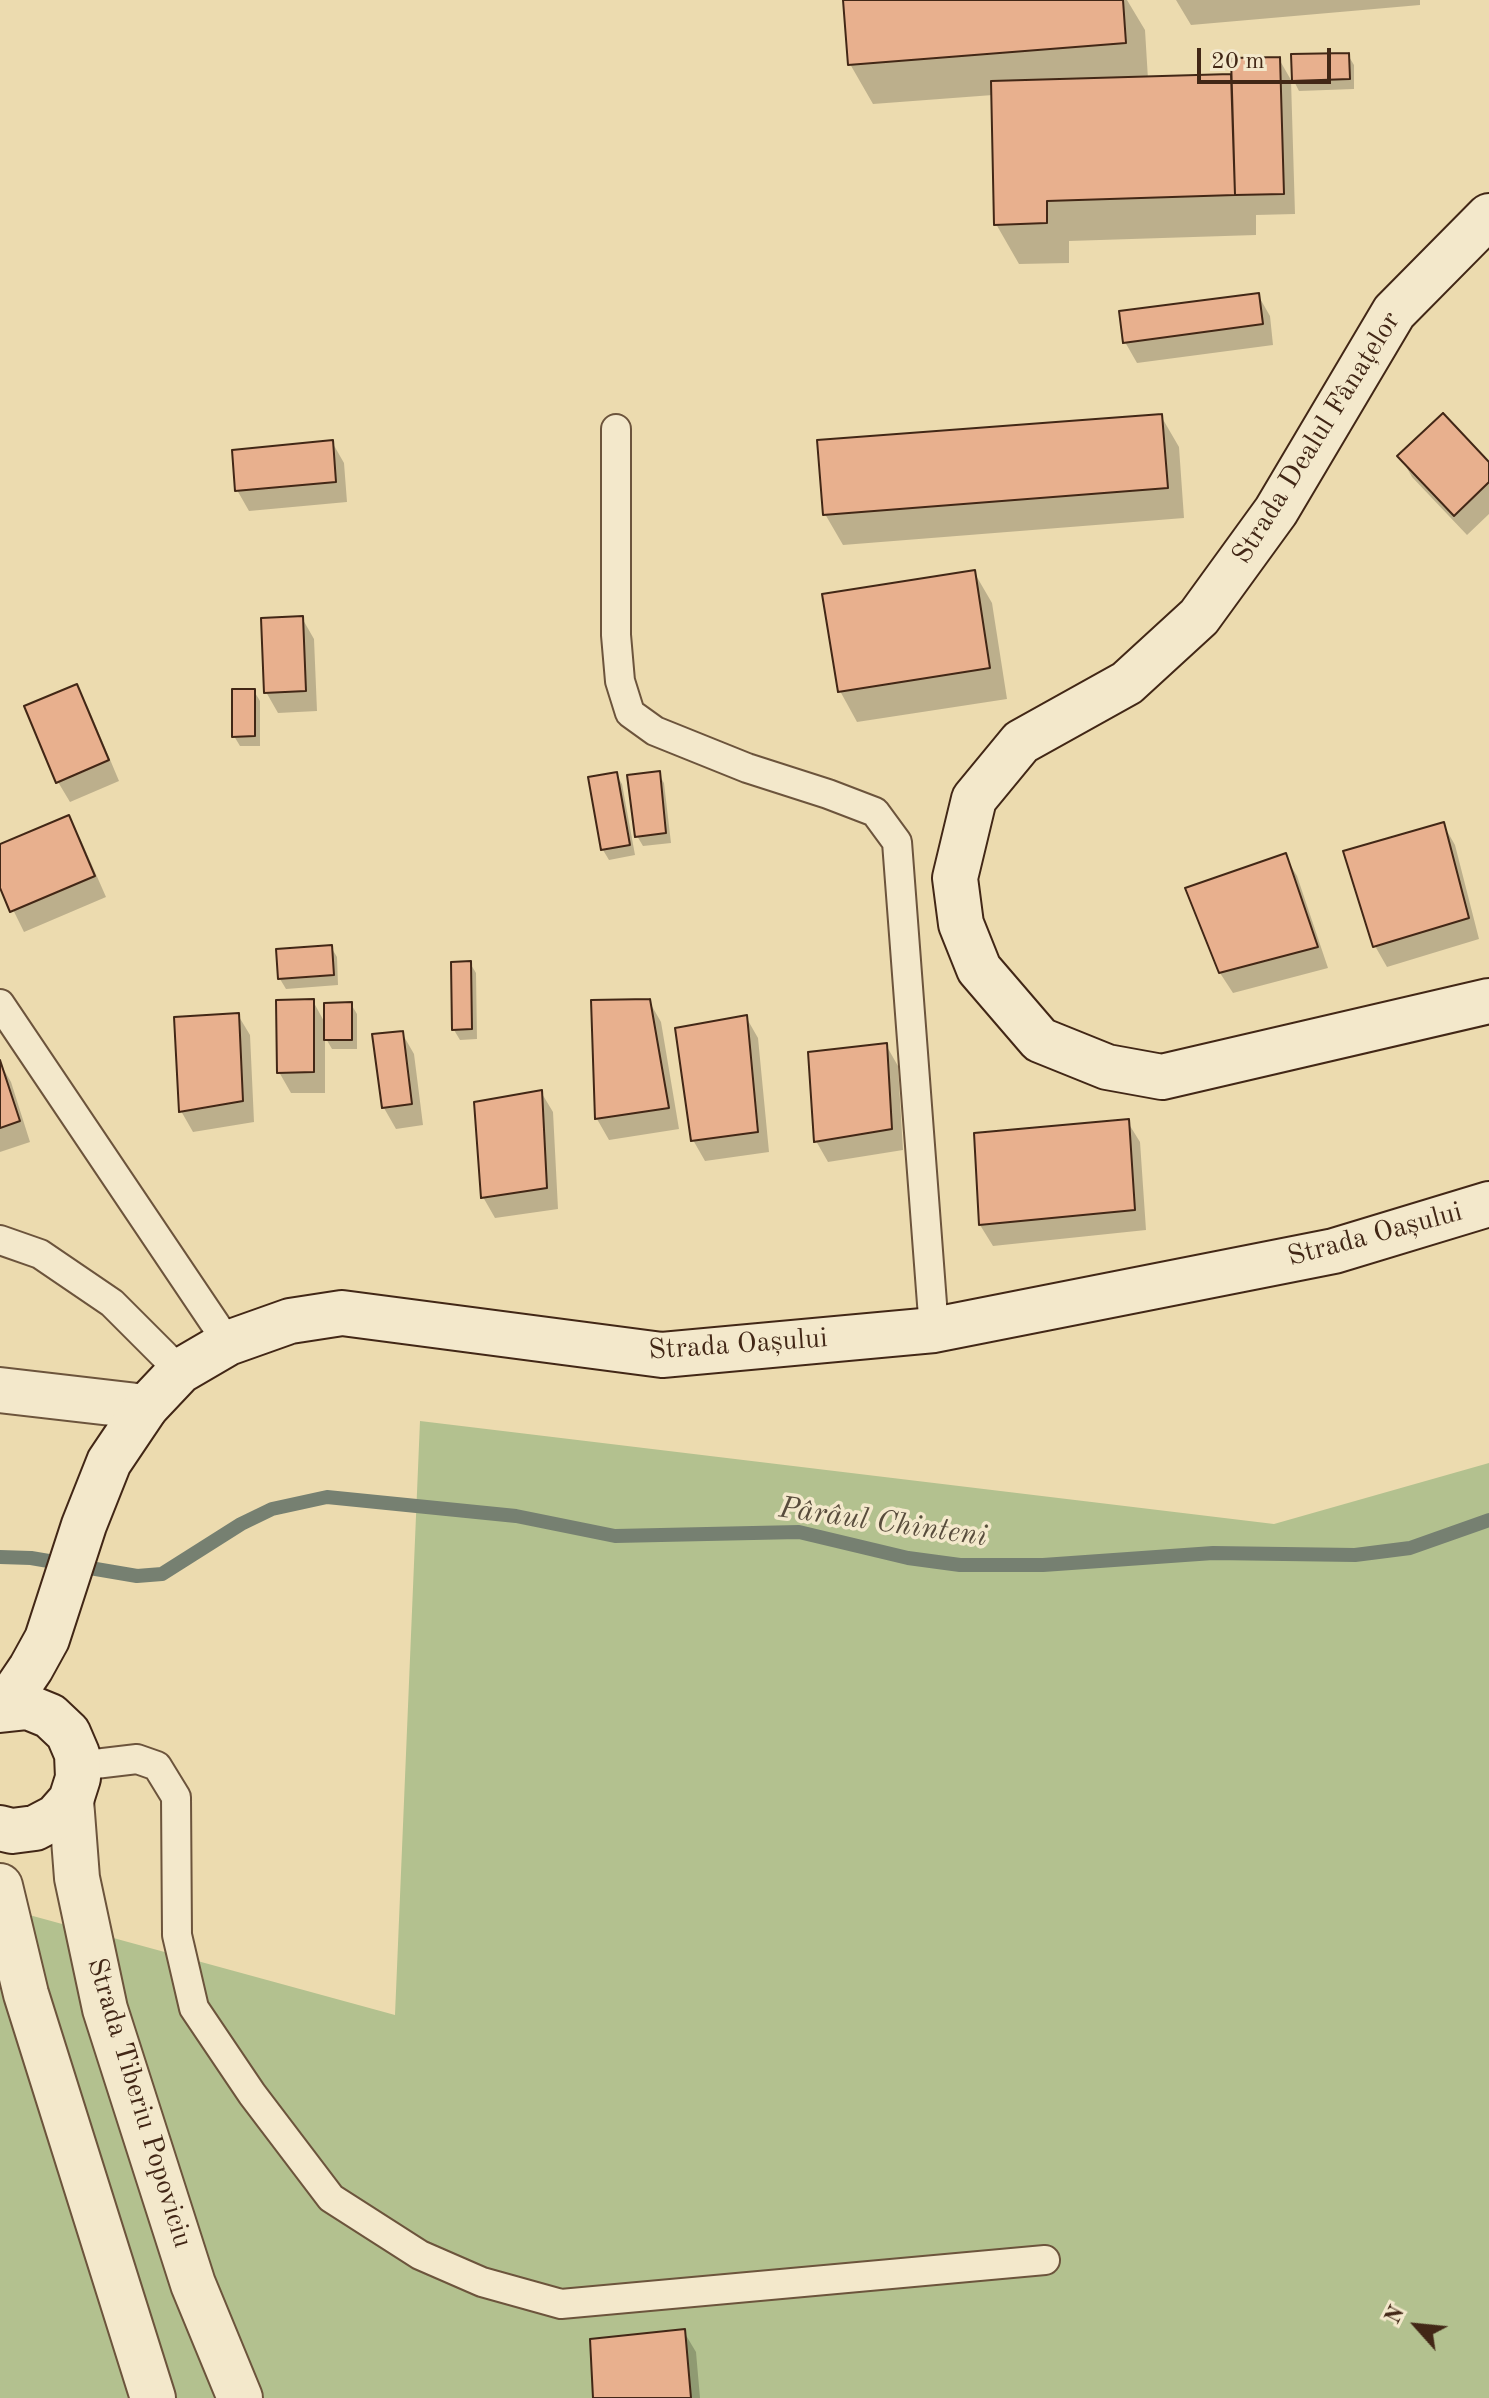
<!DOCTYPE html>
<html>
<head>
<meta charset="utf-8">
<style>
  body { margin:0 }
  #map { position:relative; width:1489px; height:2398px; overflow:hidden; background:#ecdbaf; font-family:"Old Standard TT",serif }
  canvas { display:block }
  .north { position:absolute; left:1377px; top:2286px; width:80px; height:80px; -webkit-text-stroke:6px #f3e8cb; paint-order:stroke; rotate:297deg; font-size:22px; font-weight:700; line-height:32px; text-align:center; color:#422716 }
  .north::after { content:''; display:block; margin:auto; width:28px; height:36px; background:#422716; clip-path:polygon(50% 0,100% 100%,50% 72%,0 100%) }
  .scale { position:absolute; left:1197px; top:48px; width:134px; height:36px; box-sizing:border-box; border:4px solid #422716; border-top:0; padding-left:10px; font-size:24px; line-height:28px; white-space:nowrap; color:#422716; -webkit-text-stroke:6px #f3e8cb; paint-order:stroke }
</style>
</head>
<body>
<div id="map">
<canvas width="1489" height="2398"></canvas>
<div class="north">N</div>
<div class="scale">20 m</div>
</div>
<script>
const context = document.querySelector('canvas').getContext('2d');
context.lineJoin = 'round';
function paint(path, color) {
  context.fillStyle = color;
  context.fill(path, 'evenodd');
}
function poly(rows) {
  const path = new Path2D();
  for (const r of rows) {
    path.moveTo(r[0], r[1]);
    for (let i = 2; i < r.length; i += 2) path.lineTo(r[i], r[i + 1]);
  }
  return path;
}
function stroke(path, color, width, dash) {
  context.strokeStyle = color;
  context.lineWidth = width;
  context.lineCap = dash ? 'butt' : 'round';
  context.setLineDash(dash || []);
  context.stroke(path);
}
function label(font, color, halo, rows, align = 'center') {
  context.font = font + ' "Old Standard TT",serif';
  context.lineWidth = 7;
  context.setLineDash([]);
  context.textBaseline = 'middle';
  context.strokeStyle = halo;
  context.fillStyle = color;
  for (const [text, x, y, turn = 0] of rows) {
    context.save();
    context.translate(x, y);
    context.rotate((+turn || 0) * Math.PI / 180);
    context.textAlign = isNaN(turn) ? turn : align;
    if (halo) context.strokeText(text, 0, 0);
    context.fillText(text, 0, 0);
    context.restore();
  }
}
paint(poly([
  [420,1421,1274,1524,1489,1463,1489,2398,0,2398,0,1907,395,2015]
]), '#b3c18f');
paint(poly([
  [845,0,1127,0,1145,30,1148,79,1230,76,1234,82,1279,59,1291,80,1295,214,1256,215,1256,235,1069,241,1069,263,1019,264,996,224,993,95,873,104,850,64],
  [1176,0,1420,0,1420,5,1191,25],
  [1348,55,1354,65,1354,89,1299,91,1294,81],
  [1258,295,1270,316,1273,345,1137,363,1125,342],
  [1161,416,1179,447,1184,518,843,545,825,514],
  [332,442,344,463,347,502,249,511,237,490],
  [1400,456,1489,465,1489,514,1467,535,1412,477],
  [974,572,992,603,1007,699,857,722,840,691],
  [302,618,314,639,317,711,278,713,266,692],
  [76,686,88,707,119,781,70,802,58,782],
  [254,691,260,701,260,746,240,746,234,736],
  [658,773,664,783,671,843,643,846,637,836],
  [616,774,622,784,635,855,609,860,603,850,591,779],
  [68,817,80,838,106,897,24,932,0,883,0,846],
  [1443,824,1455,845,1479,939,1387,967,1375,946],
  [1285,856,1297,876,1328,968,1233,993,1220,973],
  [331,947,337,957,338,985,286,989,280,979],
  [470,963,476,973,477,1039,460,1040,454,1030],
  [313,1001,326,1025,351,1004,357,1014,357,1049,332,1049,325,1037,325,1093,291,1093,279,1072],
  [649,1001,661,1022,679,1129,609,1140,597,1119,593,1002],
  [238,1015,250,1035,254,1122,193,1132,181,1111],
  [746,1017,758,1038,769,1152,705,1161,693,1140],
  [402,1033,414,1054,423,1125,396,1129,384,1108],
  [886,1045,898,1066,903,1150,828,1162,816,1141],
  [0,1063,11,1082,30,1142,0,1152],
  [541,1092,553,1112,558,1209,495,1218,483,1197],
  [1127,1121,1140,1142,1146,1230,993,1246,980,1225,976,1135],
  [684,2332,696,2352,700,2398,595,2398]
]), '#0003');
stroke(poly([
  [0,1557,31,1558,137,1576,162,1574,241,1524,272,1509,327,1497,516,1516,615,1536,799,1532,908,1558,960,1565,1043,1565,1213,1553,1355,1555,1410,1548,1489,1520]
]), '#768071', 14);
const building = poly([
  [843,0,1123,0,1126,43,848,65,843,0],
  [1349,53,1350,79,1292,81,1291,54,1349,53],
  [1280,57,1284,194,1235,195,1231,58,1280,57],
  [1231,74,1235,195,1047,201,1047,223,994,225,991,81,1231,74],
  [1259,293,1263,324,1123,343,1119,311,1259,293],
  [1443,413,1489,462,1489,482,1454,516,1397,456,1443,413],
  [1162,414,1168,488,823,515,817,440,1162,414],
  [333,440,336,482,235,491,232,450,333,440],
  [975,570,990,668,838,692,822,594,975,570],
  [303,616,306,691,264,693,261,618,303,616],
  [77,684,109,760,56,783,24,706,77,684],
  [232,689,255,689,255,736,232,737,232,689],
  [660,771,666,833,635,837,627,775,660,771],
  [617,772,630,845,601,850,588,777,617,772],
  [69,815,95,876,10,912,0,888,0,844,69,815],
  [1444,822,1469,918,1373,947,1343,851,1444,822],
  [1286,853,1318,947,1219,973,1185,888,1286,853],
  [332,945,334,975,278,979,276,949,332,945],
  [471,961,472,1029,452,1030,451,962,471,961],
  [314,999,314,1072,277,1073,276,1000,314,999],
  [650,999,669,1108,595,1119,591,1000,650,999],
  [352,1002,352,1040,324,1040,324,1003,352,1002],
  [239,1013,243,1101,179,1112,174,1017,239,1013],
  [747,1015,758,1132,691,1141,675,1028,747,1015],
  [403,1031,412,1104,382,1108,372,1034,403,1031],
  [887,1043,892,1129,814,1142,808,1052,887,1043],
  [0,1060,20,1121,0,1128,0,1060],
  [542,1090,547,1188,481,1198,474,1102,542,1090],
  [1129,1119,1135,1210,979,1225,974,1133,1129,1119],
  [685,2329,691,2398,593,2398,590,2339,685,2329]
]);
paint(building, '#e8b08e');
stroke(building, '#422716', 2);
const service = poly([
  [616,429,616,635,620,681,630,713,655,731,747,768,828,794,875,812,897,842,934,1330],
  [0,1004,228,1343],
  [0,1240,40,1254,112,1303,180,1371],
  [78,1766,137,1759,157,1766,176,1797,177,1935,194,2008,252,2094,331,2198,420,2255,482,2282,561,2304,1045,2260]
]);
const minor = poly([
  [0,1390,146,1407]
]);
const tertiary = poly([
  [71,1800,77,1878,105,2009,193,2284,240,2398],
  [0,1886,26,1994,153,2398]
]);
const secondary = poly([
  [1489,216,1394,312,1276,511,1199,617,1127,683,1021,742,974,799,955,878,961,924,979,969,1040,1040,1107,1067,1162,1077,1489,1001],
  [4,1708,31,1668,47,1639,84,1525,109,1462,146,1407,180,1371,228,1343,290,1321,342,1313,662,1355,934,1330,1334,1251,1489,1204],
  [0,1710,28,1707,50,1716,68,1733,77,1754,78,1778,71,1800,56,1817,35,1828,12,1831,0,1828]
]);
stroke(service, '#6c543c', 32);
stroke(minor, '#6c543c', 48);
stroke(tertiary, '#6c543c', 48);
stroke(secondary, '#422716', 48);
stroke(service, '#f3e8cb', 28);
stroke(minor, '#f3e8cb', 44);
stroke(tertiary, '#f3e8cb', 44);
stroke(secondary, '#f3e8cb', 44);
label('28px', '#422716', '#f3e8cb', [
  ["Strada Dealul Fânațelor",1317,438,-58],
  ["Strada Oașului",1375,1235,-15],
  ["Strada Oașului",738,1345,-4],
  ["Strada Tiberiu Popoviciu",139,2103,73]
]);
label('italic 30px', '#584c3c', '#f3e8cb', [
  ["Pârâul Chinteni",883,1523,8]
]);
</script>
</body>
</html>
